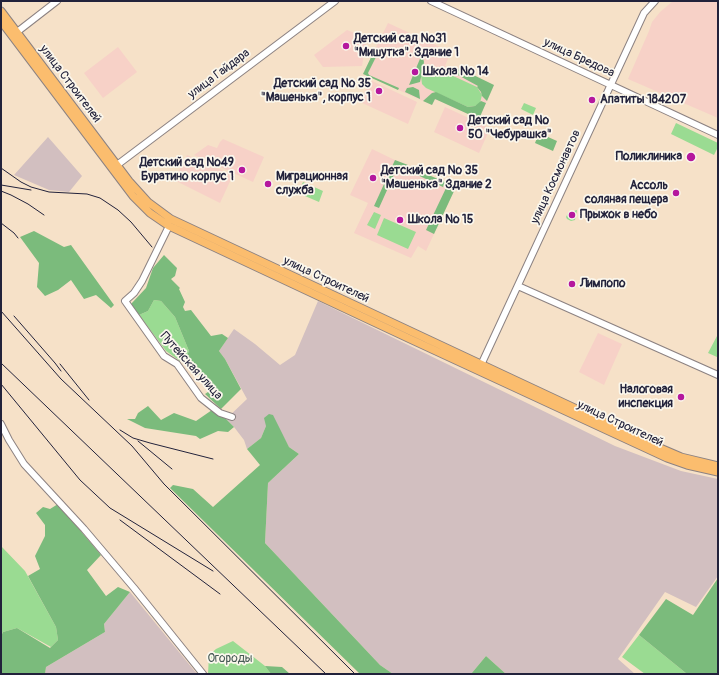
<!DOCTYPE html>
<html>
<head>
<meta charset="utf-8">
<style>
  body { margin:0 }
  #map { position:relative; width:719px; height:675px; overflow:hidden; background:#f6e1c8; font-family:Pangolin,sans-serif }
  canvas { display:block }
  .frame { position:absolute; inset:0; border:2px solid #22223b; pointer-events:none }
</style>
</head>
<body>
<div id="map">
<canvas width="719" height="675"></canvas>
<div class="frame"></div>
</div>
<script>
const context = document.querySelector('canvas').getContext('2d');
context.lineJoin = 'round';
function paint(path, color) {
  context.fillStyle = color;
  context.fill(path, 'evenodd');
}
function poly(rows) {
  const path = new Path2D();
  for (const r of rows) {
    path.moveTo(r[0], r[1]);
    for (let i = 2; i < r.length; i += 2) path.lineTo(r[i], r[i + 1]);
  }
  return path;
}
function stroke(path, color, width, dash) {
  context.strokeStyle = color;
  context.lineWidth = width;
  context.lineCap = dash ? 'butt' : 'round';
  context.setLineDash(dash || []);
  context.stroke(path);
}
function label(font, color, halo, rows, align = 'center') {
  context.font = font + ' Pangolin,sans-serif';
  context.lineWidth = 3.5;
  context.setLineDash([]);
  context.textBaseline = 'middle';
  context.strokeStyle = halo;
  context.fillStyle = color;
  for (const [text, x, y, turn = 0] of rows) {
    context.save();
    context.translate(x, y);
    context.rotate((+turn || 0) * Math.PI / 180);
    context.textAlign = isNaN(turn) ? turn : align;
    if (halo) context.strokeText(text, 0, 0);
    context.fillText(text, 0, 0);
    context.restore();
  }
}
paint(poly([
  [673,1,718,1,718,118,628,79,649,31,652,22,660,12],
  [388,23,451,52,445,66,453,69,455,66,494,85,479,119,435,99,432,105,363,74],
  [347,30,367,38,362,66,323,67,314,55],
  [118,47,137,72,103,98,84,73],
  [370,80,417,102,408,124,360,102],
  [445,107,486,126,483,131,488,133,479,153,434,132],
  [223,139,264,157,253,182,194,155,208,145,217,148,220,142],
  [372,149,455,189,426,251,418,246,411,258,354,233,368,203,350,195],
  [187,155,233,175,220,203,174,180],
  [598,333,622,344,604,385,579,372]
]), '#f7d1c7');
paint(poly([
  [48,137,82,176,69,192,49,190,14,175],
  [318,301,615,446,681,471,718,479,718,576,696,607,665,592,618,659,635,674,506,674,486,656,471,674,393,674,380,665,265,543,268,483,299,454,289,447,283,436,266,426,261,438,247,449,244,440,234,427,226,419,247,399,225,359,219,351,234,329,255,344,280,365,295,355],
  [130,592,197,674,45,674,46,667,105,632,104,624]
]), '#d2bfc0');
paint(poly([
  [430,67,436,68,477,87,482,95,480,103,475,106,468,107,426,88,422,84,421,76,425,70],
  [524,103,536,108,533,115,521,109],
  [676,123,718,143,718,147,714,155,671,134],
  [303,182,323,191,319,202,298,193],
  [577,210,575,220,571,221,567,219,566,217,568,213],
  [374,212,381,215,375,229,367,225],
  [384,218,416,232,408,249,377,235],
  [154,300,161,301,175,317,189,351,186,357,180,361,166,351,139,315,148,311],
  [717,336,718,337,718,355,717,357,708,353],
  [1,546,25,571,56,627,58,640,51,647,17,628,3,632,1,636],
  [639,635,687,674,645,674,622,657],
  [233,641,265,666,271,674,208,674,209,655,216,649]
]), '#9adb92');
paint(poly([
  [375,49,379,51,368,73,369,75,399,88,398,90,363,74],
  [422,54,424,62,420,82,409,85],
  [459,68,494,85,487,101,482,96,481,92,477,87,478,86,456,74],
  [413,87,419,90,420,99,405,92,407,88],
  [436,92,468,107,475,106,481,101,486,103,479,119,435,99,432,105,423,101,432,93],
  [539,133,557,141,553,151,535,143],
  [395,160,408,165,405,171,397,168,379,208,374,206],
  [410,167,445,182,443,187,409,171],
  [447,186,455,189,434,234,426,230],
  [34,231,64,247,71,245,114,305,111,308,96,295,84,299,71,280,58,290,45,296,37,287,39,263,20,237],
  [164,255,177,268,175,276,171,279,180,288,179,289,185,302,183,307,185,311,191,310,211,336,222,334,228,338,219,351,225,359,241,389,221,409,205,394,211,390,186,357,189,351,175,317,161,301,154,300,148,311,139,315,131,304,146,288,153,268],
  [148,406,161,420,174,413,196,421,212,410,226,419,234,427,228,432,218,431,200,439,196,436,145,428,127,419,135,419,138,413],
  [269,414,273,415,289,447,299,454,268,483,265,543,380,665,393,674,360,674,170,488,173,485,193,489,213,507,260,465,247,449,261,438,266,426,264,418],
  [58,504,101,555,87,570,106,596,118,587,130,592,104,624,105,632,46,667,45,674,1,674,1,636,3,632,17,628,50,648,58,640,56,627,28,576,40,569,35,556,45,536,45,525,36,513,43,507,50,509],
  [718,578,718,674,687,674,639,635,666,599,693,615],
  [486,656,506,674,471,674],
  [265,666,282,667,290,674,271,674]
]), '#7bbb7c');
const minor = poly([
  [431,1,718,135],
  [17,32,57,1],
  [117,165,335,1],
  [169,226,142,281,134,293,125,301,164,356,177,364,201,398,220,413,232,417],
  [518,286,718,375],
  [481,365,644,13,655,1],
  [1,424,9,440,24,464,84,529,134,588,203,674]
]);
const major = poly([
  [1,11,129,181,148,202,171,219,660,448,681,457,718,466],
  [1,21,133,196,150,213,169,226,410,339,667,458,687,465,718,472]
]);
stroke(minor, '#8c8282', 8);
stroke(major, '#8c8282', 9);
stroke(minor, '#fff', 6);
stroke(major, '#fbbd6e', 7);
stroke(poly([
  [1,168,21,182,31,187,49,192,87,194,100,198,118,210,131,222,152,247],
  [1,185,31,190],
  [1,191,11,195,28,204,44,215],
  [1,223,14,233,18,238],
  [1,311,61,379,132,446,164,484,355,674],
  [14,316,55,363,61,371],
  [1,363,326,674],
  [60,364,89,400],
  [1,384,80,480,110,508,213,571],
  [120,430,133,438,150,443,213,459],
  [138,441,172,469],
  [120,520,220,594]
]), '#22223b', 1);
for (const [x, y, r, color] of [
  [346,46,4,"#b5179e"],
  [415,72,4,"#b5179e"],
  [379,91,4,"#b5179e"],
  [592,100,4,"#b5179e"],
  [460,128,4,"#b5179e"],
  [691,157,5,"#b5179e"],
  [242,170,4,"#b5179e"],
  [373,178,4,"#b5179e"],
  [268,184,4,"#b5179e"],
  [676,193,4,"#b5179e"],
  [572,215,4,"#b5179e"],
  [400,220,4,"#b5179e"],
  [572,284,4,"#b5179e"],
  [681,397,4,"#b5179e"]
]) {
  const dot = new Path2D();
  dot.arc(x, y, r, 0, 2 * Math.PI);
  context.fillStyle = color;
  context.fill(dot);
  stroke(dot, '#fbf7ec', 1.5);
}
label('bold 12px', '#22223b', '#fbf7ec', [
  ["Детский сад №31",354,39],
  ["\"Мишутка\". Здание 1",354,53],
  ["Школа № 14",423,72],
  ["Детский сад № 35",371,84,"right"],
  ["\"Машенька\", корпус 1",371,98,"right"],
  ["Апатиты 184207",600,100],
  ["Детский сад №",468,121],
  ["50 \"Чебурашка\"",468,135],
  ["Поликлиника",682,157,"right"],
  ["Детский сад №49",234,163,"right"],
  ["Буратино корпус 1",234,177,"right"],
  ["Детский сад № 35",381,171],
  ["\"Машенька\" Здание 2",381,185],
  ["Миграционная",276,177],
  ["служба",276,191],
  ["Ассоль",668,186,"right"],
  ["соляная пещера",668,200,"right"],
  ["Прыжок в небо",580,215],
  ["Школа № 15",408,220],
  ["Лимпопо",580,284],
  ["Налоговая",673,390,"right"],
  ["инспекция",673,404,"right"]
], 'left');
label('12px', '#22223b', '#fbf7ec', [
  ["улица Бредова",579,58,25],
  ["улица Гайдара",219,74,-37],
  ["улица Строителей",70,84,53],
  ["улица Космонавтов",556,177,-65],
  ["улица Строителей",326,280,25],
  ["Путейская улица",191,366,48],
  ["улица Строителей",620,424,25]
]);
label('12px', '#465a55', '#fbf7ec', [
  ["Огороды",230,659]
]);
</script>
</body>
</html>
